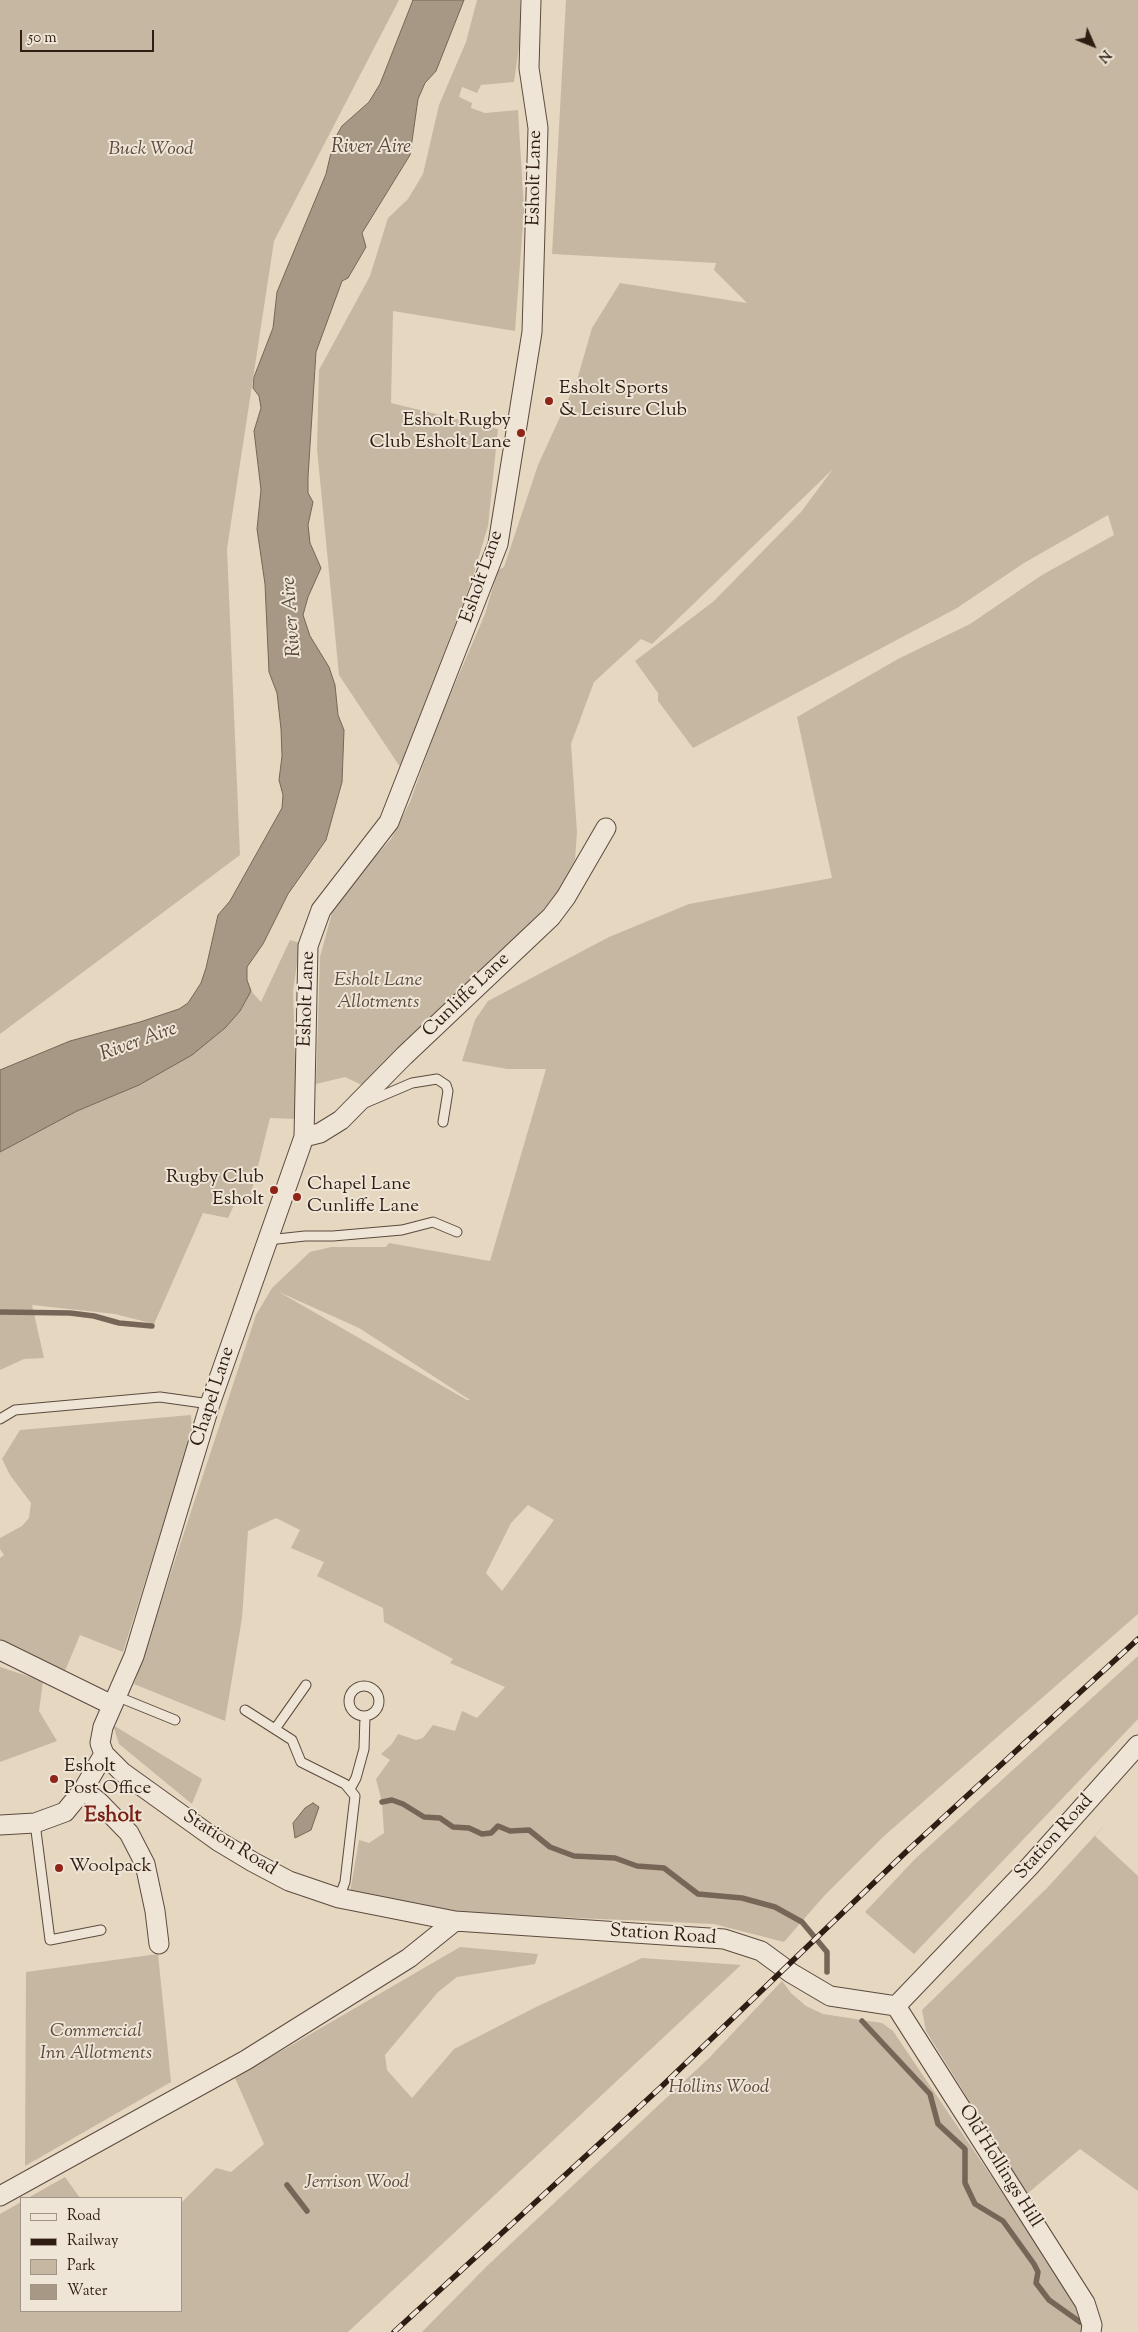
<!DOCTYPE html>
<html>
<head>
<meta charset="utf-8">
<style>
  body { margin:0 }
  #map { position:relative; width:1138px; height:2332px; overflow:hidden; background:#e5d7c0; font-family:"Sorts Mill Goudy",serif }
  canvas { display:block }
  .legend { position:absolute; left:20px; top:2197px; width:162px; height:115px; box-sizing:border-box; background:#eee5d6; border:1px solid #a29588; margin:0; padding:6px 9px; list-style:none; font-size:15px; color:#2f1c13 }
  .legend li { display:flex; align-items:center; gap:10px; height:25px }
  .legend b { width:25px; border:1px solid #a29588 }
  .north { position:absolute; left:1068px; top:20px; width:50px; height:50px; -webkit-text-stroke:4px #eee5d6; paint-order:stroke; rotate:134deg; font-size:14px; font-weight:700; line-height:20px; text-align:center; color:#2f1c13 }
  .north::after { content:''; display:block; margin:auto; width:18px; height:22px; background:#2f1c13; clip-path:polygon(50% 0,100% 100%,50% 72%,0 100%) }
  .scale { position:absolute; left:20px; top:30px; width:134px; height:22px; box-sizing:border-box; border:2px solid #2f1c13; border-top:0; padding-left:6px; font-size:15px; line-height:18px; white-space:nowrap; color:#2f1c13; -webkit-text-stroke:4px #eee5d6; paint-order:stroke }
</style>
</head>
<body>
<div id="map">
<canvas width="1138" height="2332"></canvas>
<ul class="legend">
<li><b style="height:6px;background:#eee5d6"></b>Road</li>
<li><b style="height:6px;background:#2f1c13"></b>Railway</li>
<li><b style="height:14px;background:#c6b7a3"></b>Park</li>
<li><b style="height:14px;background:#a79785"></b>Water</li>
</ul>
<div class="north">N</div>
<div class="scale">50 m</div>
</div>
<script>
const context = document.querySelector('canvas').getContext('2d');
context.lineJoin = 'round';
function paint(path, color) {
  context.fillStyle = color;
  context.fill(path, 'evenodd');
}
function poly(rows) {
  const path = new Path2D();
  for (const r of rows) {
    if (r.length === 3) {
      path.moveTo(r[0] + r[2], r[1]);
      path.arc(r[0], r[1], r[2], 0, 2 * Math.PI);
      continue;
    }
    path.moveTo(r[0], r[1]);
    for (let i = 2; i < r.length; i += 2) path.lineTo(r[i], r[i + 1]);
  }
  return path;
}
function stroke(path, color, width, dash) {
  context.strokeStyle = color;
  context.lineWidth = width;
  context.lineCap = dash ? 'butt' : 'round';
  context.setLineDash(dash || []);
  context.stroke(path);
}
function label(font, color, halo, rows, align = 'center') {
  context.font = font + ' "Sorts Mill Goudy",serif';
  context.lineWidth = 4;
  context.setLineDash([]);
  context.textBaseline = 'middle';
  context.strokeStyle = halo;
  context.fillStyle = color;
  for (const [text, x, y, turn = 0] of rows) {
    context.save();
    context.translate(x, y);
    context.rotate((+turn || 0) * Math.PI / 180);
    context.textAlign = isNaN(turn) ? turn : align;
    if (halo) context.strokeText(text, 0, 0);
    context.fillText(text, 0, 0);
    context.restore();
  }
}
paint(poly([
  [0,0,399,0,274,241,227,549,240,855,0,1034],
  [477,0,520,0,520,39,514,82,481,85,477,93,462,87,459,97,472,103,471,108,485,113,518,110,524,210,515,331,393,311,391,403,498,429,488,526,472,580,400,767,339,675,317,449,319,370,370,276,388,218,408,199,423,174,439,105,466,42],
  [566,0,1138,0,1138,1614,884,1836,824,1896,784,1942,714,1924,442,1912,350,1892,359,1840,369,1843,384,1833,382,1802,376,1779,390,1760,381,1754,392,1744,398,1734,416,1740,423,1738,433,1725,455,1731,462,1711,477,1718,505,1687,450,1663,453,1659,384,1622,383,1608,317,1576,324,1562,291,1548,300,1530,276,1518,248,1531,242,1618,225,1721,134,1684,256,1315,272,1288,310,1252,331,1247,386,1247,389,1243,490,1261,546,1069,507,1069,462,1061,475,1020,488,1001,609,937,689,904,832,878,797,717,898,659,970,624,1042,575,1114,535,1108,515,1024,563,957,608,693,748,658,701,658,693,635,661,714,601,801,512,833,469,652,644,641,639,594,682,571,744,577,832,575,860,555,896,511,947,366,1087,345,1077,316,1084,320,957,333,909,356,878,391,839,410,802,439,721,485,614,498,570,504,567,538,465,577,380,592,328,620,283,747,303,714,270,716,263,552,254],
  [279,1292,359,1328,470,1400,467,1400],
  [528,1505,554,1520,502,1591,486,1573,511,1523],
  [290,940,300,943,293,991,297,1119,270,1118,248,1206,235,1203,228,1218,203,1213,154,1324,115,1314,32,1305,44,1358,24,1359,0,1370,0,1152,77,1111,139,1085,240,1011,251,991,261,1002],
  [191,1415,192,1432,123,1652,80,1635,65,1671,0,1641,0,1558,4,1555,0,1549,0,1538,22,1526,29,1518,31,1503,10,1475,2,1459,20,1430],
  [1138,1656,1138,1719,914,1954,865,1912,915,1859],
  [0,1667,43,1681,39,1711,57,1741,0,1762],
  [113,1725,202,1779,192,1804,119,1744],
  [1110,1819,1095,1836,1138,1876,1138,2191,1080,2149,1027,2194,926,2031,922,2010,1047,1888],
  [460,1947,538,1954,535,1964,457,1977,438,1992,385,2055,387,2070,412,2098,454,2049,536,2007,642,1958,741,1965,348,2332,0,2332,0,2214,21,2202,21,2311,181,2311,181,2203,216,2168,231,2172,264,2144,235,2078],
  [158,1954,171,2082,25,2166,26,1972],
  [782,1981,791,1993,806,2006,823,2014,882,2023,893,2031,1081,2309,1083,2332,422,2332,488,2265,710,2057],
  [65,2177,80,2198,28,2198]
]), '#c6b7a3');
const water = poly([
  [413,0,464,0,436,71,425,83,418,99,410,155,362,233,366,247,348,278,342,281,316,352,308,477,308,493,313,502,308,525,310,543,321,568,308,597,303,615,310,636,329,667,335,685,338,715,344,730,342,782,326,840,288,894,263,944,247,967,247,980,251,991,240,1011,225,1028,192,1055,139,1085,77,1111,0,1152,0,1070,70,1041,140,1022,179,1009,188,1003,201,983,206,968,218,915,230,901,282,808,283,795,279,780,282,756,281,729,277,693,269,672,265,584,257,529,261,490,254,431,261,408,259,396,253,388,254,377,273,328,277,292,326,174,334,140,342,126,369,102,380,84,413,0],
  [313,1803,319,1807,311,1830,295,1838,293,1823,305,1808,313,1803]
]);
paint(water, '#a79785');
stroke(water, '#776657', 1);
stroke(poly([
  [0,1312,70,1313,94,1316,119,1323,152,1326],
  [382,1802,392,1800,403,1804,424,1817,440,1818,453,1827,469,1828,482,1834,491,1833,498,1826,510,1831,529,1830,550,1847,574,1856,615,1858,637,1866,664,1868,698,1894,742,1898,775,1907,802,1922,827,1952,827,1972],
  [862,2021,930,2094,938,2124,965,2149,965,2183,975,2204,1003,2221,1034,2264,1038,2272,1036,2283,1049,2300,1080,2322],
  [287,2185,307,2211]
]), '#776657', 5.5);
const lane = poly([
  [365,1103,412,1083,437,1079,446,1085,448,1091,443,1122],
  [268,1240,305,1236,333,1236,402,1230,433,1222,457,1232],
  [0,1419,15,1410,160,1397,210,1404],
  [364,1701,15],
  [116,1696,175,1720],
  [245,1710,292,1740,301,1762,345,1784,355,1796,345,1882,339,1898],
  [275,1729,306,1685],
  [350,1789,356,1778,364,1749,365,1716],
  [35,1823,50,1940,101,1930]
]);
const street = poly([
  [531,0,529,68,538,128,532,332,498,544,389,822,321,910,308,946,304,1137,210,1404,134,1656,103,1727,100,1743,104,1754,122,1772,218,1841,253,1862,289,1881,339,1898,455,1921,724,1939,761,1951,791,1973,830,1996,896,2006,1030,1866,1138,1745],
  [304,1137,320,1133,341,1120,404,1056,551,917,566,897,606,828],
  [0,1650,112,1705],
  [83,1790,99,1802,129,1833,145,1864,155,1911,159,1944],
  [0,1825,35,1823,65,1812,83,1790,104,1754],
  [896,2006,1085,2303,1092,2325,1091,2332],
  [0,2196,246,2060,409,1958,455,1921]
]);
stroke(lane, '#5c4b3e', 11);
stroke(street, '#5c4b3e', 21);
stroke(lane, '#eee5d6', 9);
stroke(street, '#eee5d6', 19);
const rail = poly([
  [394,2332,660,2088,907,1851,1138,1639]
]);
stroke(rail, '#2f1c13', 5.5);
stroke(rail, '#eee5d6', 4, [11]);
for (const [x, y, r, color] of [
  [549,401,5,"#8f2418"],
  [521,433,5,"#8f2418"],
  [274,1190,5,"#8f2418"],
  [297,1197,5,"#8f2418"],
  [54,1779,5,"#8f2418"],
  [59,1868,5,"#8f2418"]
]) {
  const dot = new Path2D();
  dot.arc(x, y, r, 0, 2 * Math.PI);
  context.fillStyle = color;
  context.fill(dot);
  stroke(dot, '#eee5d6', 2);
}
label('italic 19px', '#5c4a3e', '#eee5d6', [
  ["Buck Wood",151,151],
  ["Esholt Lane",378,982],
  ["Allotments",378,1004],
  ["Commercial",96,2033],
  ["Inn Allotments",96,2055],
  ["Hollins Wood",719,2089],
  ["Jerrison Wood",357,2184]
]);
label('19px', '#2f1c13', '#eee5d6', [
  ["Esholt Lane",536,178,-89],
  ["Esholt Lane",483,577,-71],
  ["Cunliffe Lane",467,996,-44],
  ["Esholt Lane",308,999,-88],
  ["Chapel Lane",214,1397,-72],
  ["Station Road",1055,1838,-48],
  ["Station Road",229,1844,32],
  ["Station Road",663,1936,4],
  ["Old Hollings Hill",999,2167,58]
]);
label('19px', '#2f1c13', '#eee5d6', [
  ["Esholt Sports",559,390],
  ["& Leisure Club",559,412],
  ["Esholt Rugby",511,422,"right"],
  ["Club Esholt Lane",511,444,"right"],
  ["Rugby Club",264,1179,"right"],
  ["Esholt",264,1201,"right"],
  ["Chapel Lane",307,1186],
  ["Cunliffe Lane",307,1208],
  ["Esholt",64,1768],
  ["Post Office",64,1790],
  ["Woolpack",69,1868]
], 'left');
label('italic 20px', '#59473b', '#eee5d6', [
  ["River Aire",371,149],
  ["River Aire",293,617,-94],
  ["River Aire",139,1043,-20]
]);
label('bold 21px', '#7a1f14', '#eee5d6', [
  ["Esholt",113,1817]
]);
</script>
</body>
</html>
